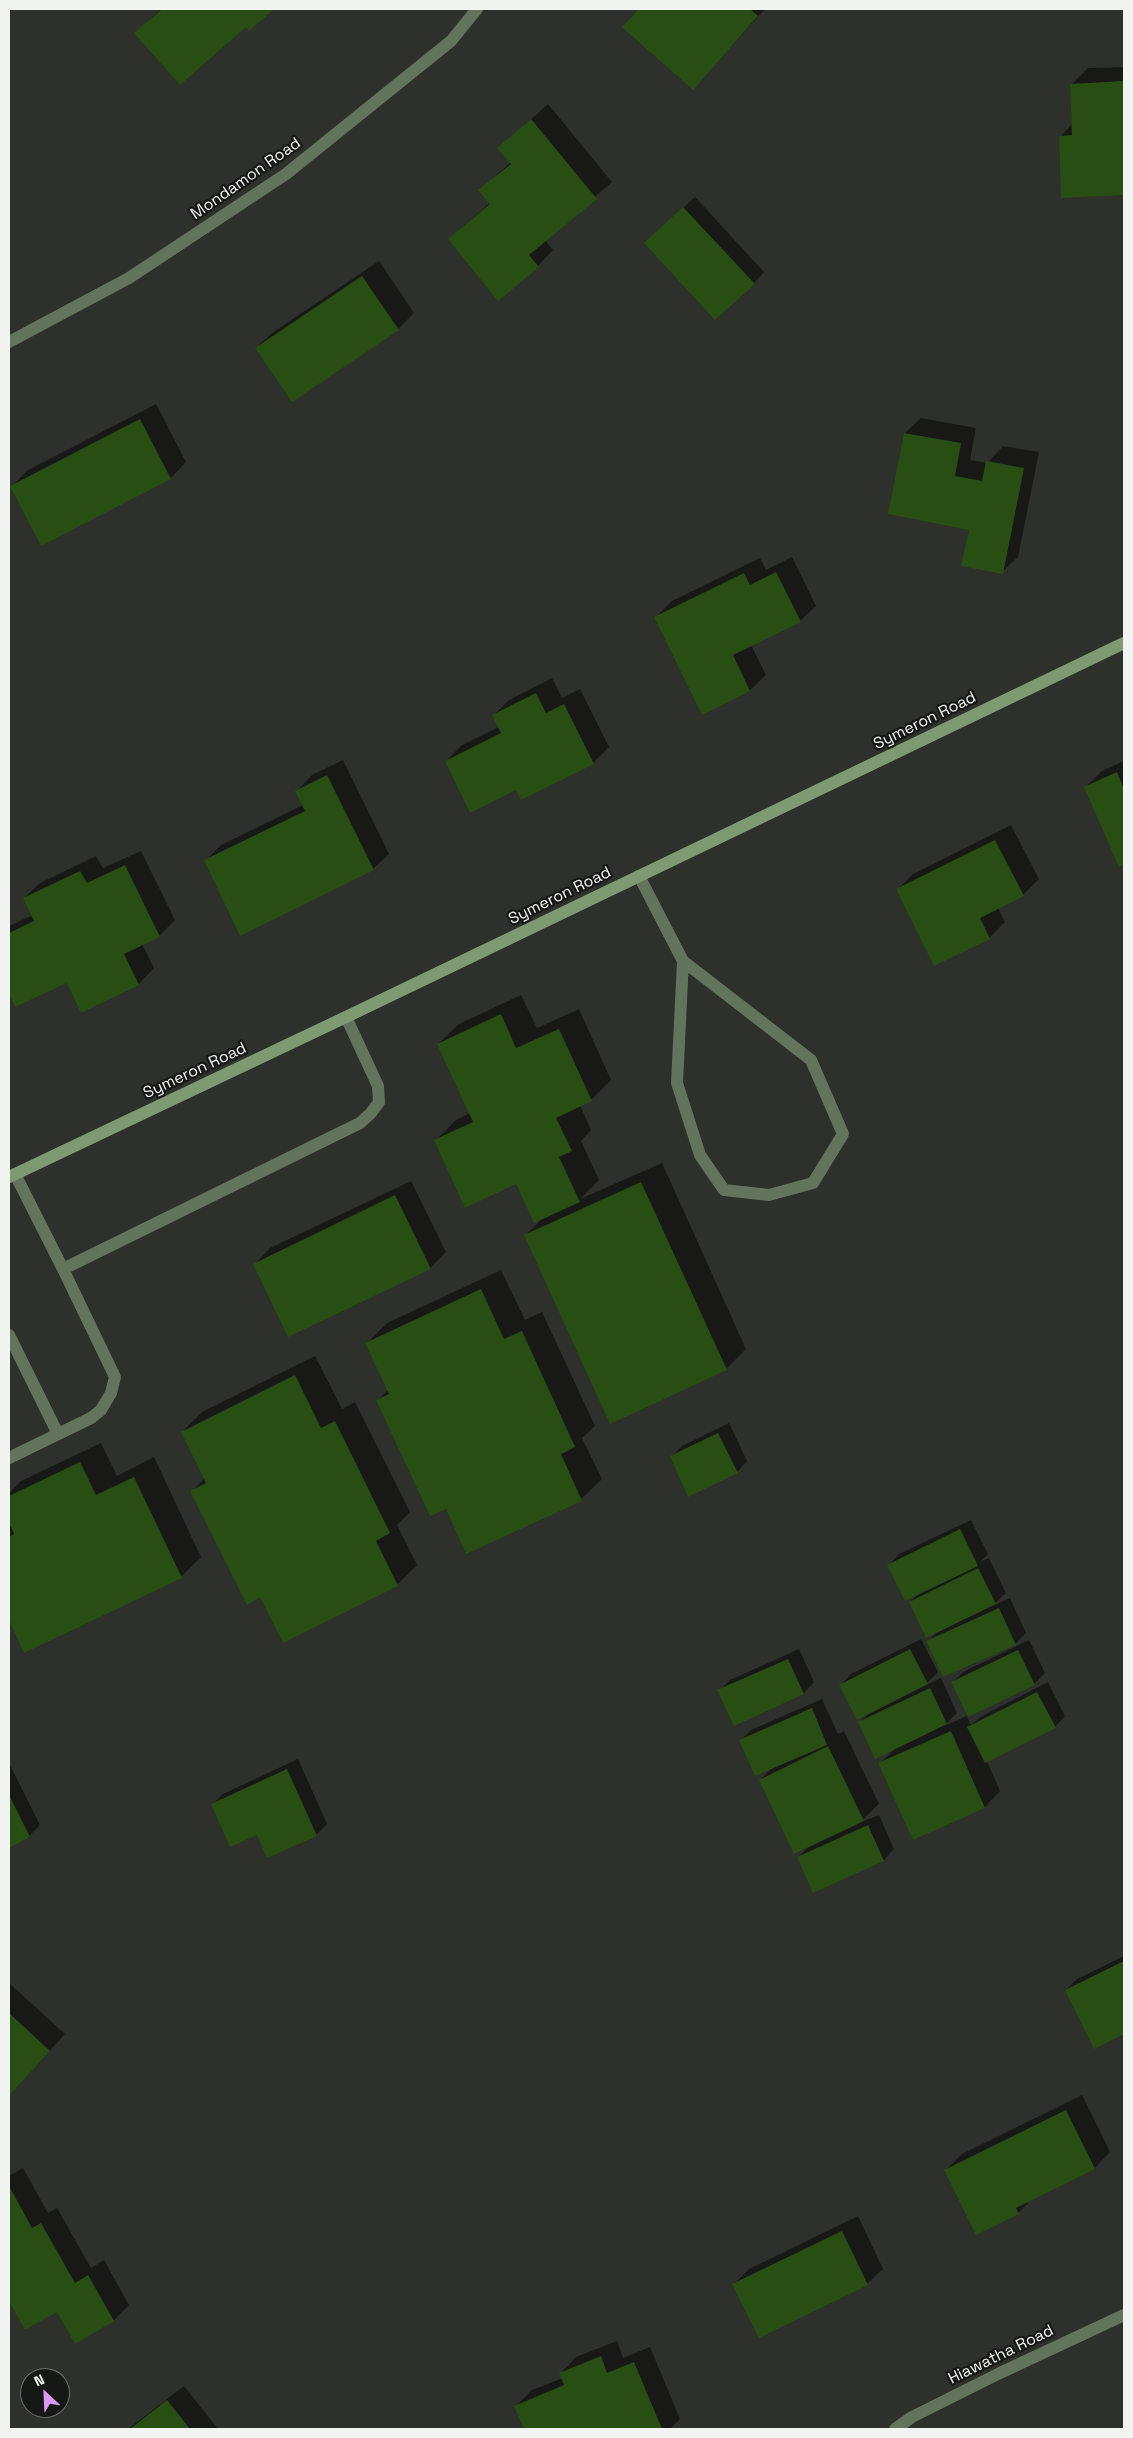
<!DOCTYPE html>
<html>
<head>
<meta charset="utf-8">
<style>
  body { margin:0 }
  #map { position:relative; width:1133px; height:2438px; overflow:hidden; background:#2d302b; font-family:"Space Grotesk",sans-serif }
  canvas { display:block }
  .frame { position:absolute; inset:0; border:10px solid #f1f4f0; pointer-events:none }
  .north { position:absolute; left:20px; top:2368px; width:50px; height:50px; box-sizing:border-box; background:#161815; border:1px solid #6e706d; border-radius:50%; rotate:335deg; font-size:14px; font-weight:700; line-height:20px; text-align:center; color:#f1f4f0 }
  .north::after { content:''; display:block; margin:auto; width:18px; height:22px; background:#db99f5; clip-path:polygon(50% 0,100% 100%,50% 72%,0 100%) }
</style>
</head>
<body>
<div id="map">
<canvas width="1133" height="2438"></canvas>
<div class="frame"></div>
<div class="north">N</div>
</div>
<script>
const context = document.querySelector('canvas').getContext('2d');
context.lineJoin = 'round';
function paint(path, color) {
  context.fillStyle = color;
  context.fill(path, 'evenodd');
}
function poly(rows) {
  const path = new Path2D();
  for (const r of rows) {
    path.moveTo(r[0], r[1]);
    for (let i = 2; i < r.length; i += 2) path.lineTo(r[i], r[i + 1]);
  }
  return path;
}
function stroke(path, color, width, dash) {
  context.strokeStyle = color;
  context.lineWidth = width;
  context.lineCap = dash ? 'butt' : 'round';
  context.setLineDash(dash || []);
  context.stroke(path);
}
function label(font, color, halo, rows, align = 'center') {
  context.font = font + ' "Space Grotesk",sans-serif';
  context.lineWidth = 4.5;
  context.setLineDash([]);
  context.textBaseline = 'middle';
  context.strokeStyle = halo;
  context.fillStyle = color;
  for (const [text, x, y, turn = 0] of rows) {
    context.save();
    context.translate(x, y);
    context.rotate((+turn || 0) * Math.PI / 180);
    context.textAlign = isNaN(turn) ? turn : align;
    if (halo) context.strokeText(text, 0, 0);
    context.fillText(text, 0, 0);
    context.restore();
  }
}
paint(poly([
  [161,9,272,9,249,29,246,25,136,33],
  [640,9,765,9,708,72,624,27],
  [1124,67,1124,194,1062,197,1060,137,1073,123,1072,84,1088,68],
  [548,104,612,182,545,240,553,250,538,266,449,239,490,203,480,190,511,162,499,148],
  [695,197,764,272,754,283,656,233],
  [379,261,414,313,398,329,256,348,272,333],
  [156,404,186,462,171,478,42,544,12,486,28,470],
  [921,418,976,428,970,460,987,463,1003,446,1039,452,1018,557,1002,572,905,433],
  [792,557,816,606,800,621,751,645,766,675,750,690,702,713,656,617,672,601,760,558,766,570],
  [552,678,562,698,580,689,609,747,593,763,517,788,446,761,462,745,499,727,493,716,509,700],
  [343,760,389,854,373,869,205,861,221,845,303,805,297,791,312,775],
  [1124,761,1124,863,1120,865,1086,787,1102,771],
  [1011,825,1039,879,1023,895,998,908,1005,922,989,938,897,890,913,874],
  [141,851,175,920,159,936,142,944,154,968,139,984,68,981,16,1006,9,990,9,926,33,915,24,898,40,883,96,856,103,868],
  [521,995,537,1028,579,1009,611,1080,591,1100,580,1105,591,1130,581,1141,599,1180,580,1199,662,1163,746,1349,726,1369,526,1235,543,1218,517,1182,436,1140,456,1120,470,1113,438,1044,459,1024],
  [411,1181,446,1252,430,1268,255,1264,270,1248],
  [501,1270,525,1320,542,1312,595,1426,582,1438,602,1479,581,1499,467,1553,446,1507,378,1400,389,1389,367,1343,387,1323],
  [315,1356,342,1409,355,1402,410,1512,397,1525,417,1565,397,1585,261,1596,192,1491,205,1478,182,1432,202,1412],
  [729,1423,747,1461,737,1472,671,1457,682,1446],
  [101,1443,117,1476,154,1457,201,1557,181,1577,25,1651,9,1617,9,1527,12,1526,9,1519,9,1493,21,1481],
  [971,1520,988,1554,980,1562,989,1558,1006,1593,992,1606,1010,1598,1026,1633,1015,1644,928,1641,937,1632,910,1602,919,1593,889,1565,899,1554],
  [921,1639,938,1672,924,1686,941,1678,957,1713,944,1726,969,1715,952,1683,963,1672,1029,1640,1045,1673,1034,1684,967,1717,971,1725,980,1717,1048,1682,1065,1716,1055,1727,987,1761,1000,1791,985,1807,913,1839,879,1764,894,1750,859,1723,870,1712,841,1685,851,1674],
  [799,1649,814,1682,804,1693,735,1724,719,1691,730,1680],
  [822,1699,838,1734,844,1731,879,1804,859,1823,879,1815,894,1849,884,1860,814,1892,798,1857,810,1845,760,1780,773,1767,741,1740,751,1730],
  [298,1759,327,1824,316,1835,258,1833,212,1805,223,1794],
  [9,1763,40,1825,29,1836,9,1846],
  [1124,1956,1124,2033,1095,2047,1066,1990,1077,1979],
  [9,1983,65,2034,9,2096],
  [1082,2095,1110,2152,1095,2168,1034,2197,1018,2213,946,2170,962,2154],
  [23,2168,48,2213,57,2208,91,2268,104,2260,129,2305,114,2320,57,2310,26,2328,9,2298,9,2176],
  [858,2216,883,2269,867,2284,734,2284,749,2269],
  [617,2341,623,2358,650,2347,680,2419,670,2429,526,2429,516,2406,532,2390,563,2378,561,2373,576,2357],
  [184,2386,218,2429,128,2429]
]), '#0007');
paint(poly([
  [162,9,274,9,249,31,246,27,180,85,134,33],
  [639,9,750,9,758,16,693,90,622,27],
  [1124,81,1124,195,1061,198,1059,136,1072,135,1070,84],
  [531,119,597,199,529,255,539,267,498,301,448,239,490,204,478,190,511,164,497,148],
  [683,207,755,284,715,320,644,243],
  [362,276,399,330,292,402,255,348],
  [140,419,171,479,41,546,10,486],
  [904,433,961,443,955,476,982,481,986,461,1024,468,1003,574,961,566,969,530,888,514],
  [776,572,801,622,733,655,750,691,702,715,654,617,744,573,750,585],
  [536,693,546,713,564,704,594,764,521,800,516,790,470,813,445,761,501,733,492,715],
  [1117,772,1124,789,1124,864,1119,867,1084,787],
  [327,775,374,870,240,936,204,860,305,811,295,791],
  [995,840,1024,896,980,918,990,939,934,966,896,889],
  [125,865,160,937,124,954,139,985,81,1013,67,983,15,1007,9,993,9,933,34,921,23,898,80,871,87,883],
  [501,1014,516,1048,559,1029,592,1101,556,1118,572,1151,559,1157,580,1202,534,1223,516,1184,465,1208,434,1140,473,1122,437,1044],
  [641,1182,727,1370,610,1424,524,1235],
  [395,1195,431,1269,288,1337,253,1264],
  [481,1289,504,1339,522,1331,575,1447,561,1454,582,1501,466,1554,446,1509,430,1516,376,1400,389,1394,365,1343],
  [295,1375,321,1428,335,1421,390,1533,376,1541,398,1586,283,1643,260,1597,247,1605,190,1491,206,1483,181,1432],
  [718,1433,738,1473,688,1497,670,1456],
  [80,1462,96,1495,134,1477,182,1578,24,1653,9,1620,9,1537,14,1534,9,1522,9,1496],
  [960,1529,978,1566,905,1601,887,1565],
  [978,1568,996,1604,926,1638,909,1602],
  [999,1608,1016,1645,943,1677,926,1641],
  [910,1649,928,1684,857,1720,839,1685],
  [1018,1650,1035,1685,968,1717,951,1682],
  [788,1659,804,1694,734,1726,717,1690],
  [930,1688,947,1724,875,1759,858,1722],
  [1037,1692,1056,1728,985,1763,967,1727],
  [812,1708,827,1745,755,1776,739,1740],
  [951,1731,985,1808,913,1840,878,1763],
  [828,1746,864,1821,794,1854,759,1780],
  [287,1769,317,1836,267,1858,257,1835,230,1847,211,1804],
  [9,1795,30,1837,9,1848],
  [868,1825,884,1861,813,1893,797,1857],
  [1124,1961,1124,2034,1094,2049,1065,1990],
  [9,2013,50,2051,9,2096],
  [1066,2110,1095,2169,1016,2208,1019,2214,976,2235,944,2170],
  [9,2186,32,2228,41,2223,75,2283,88,2275,114,2321,75,2344,57,2312,25,2330,9,2301],
  [842,2231,868,2285,759,2338,732,2284],
  [601,2356,607,2373,634,2362,662,2429,524,2429,514,2406,564,2385,559,2373],
  [167,2400,190,2429,130,2429]
]), '#284e13');
stroke(poly([
  [639,876,683,961,677,1083,700,1155,724,1190,769,1195,813,1183,843,1134,811,1060,683,961],
  [15,1174,63,1269],
  [9,1335,58,1434],
  [9,1458,91,1418,101,1410,111,1393,115,1377,63,1269,360,1123,371,1113,379,1102,378,1086,346,1017]
]), '#62745b', 12);
stroke(poly([
  [9,342,129,278,286,174,451,41,477,9],
  [895,2429,912,2417,1000,2373,1124,2315]
]), '#62745b', 12);
stroke(poly([
  [9,1177,346,1017,1124,643]
]), '#7e9a72', 12);
label('16px', '#f1f4f0', '#161815', [
  ["Mondamon Road",246,179,-35],
  ["Symeron Road",925,721,-26],
  ["Symeron Road",560,896,-26],
  ["Symeron Road",195,1071,-25],
  ["Hiawatha Road",1001,2355,-26]
]);
</script>
</body>
</html>
